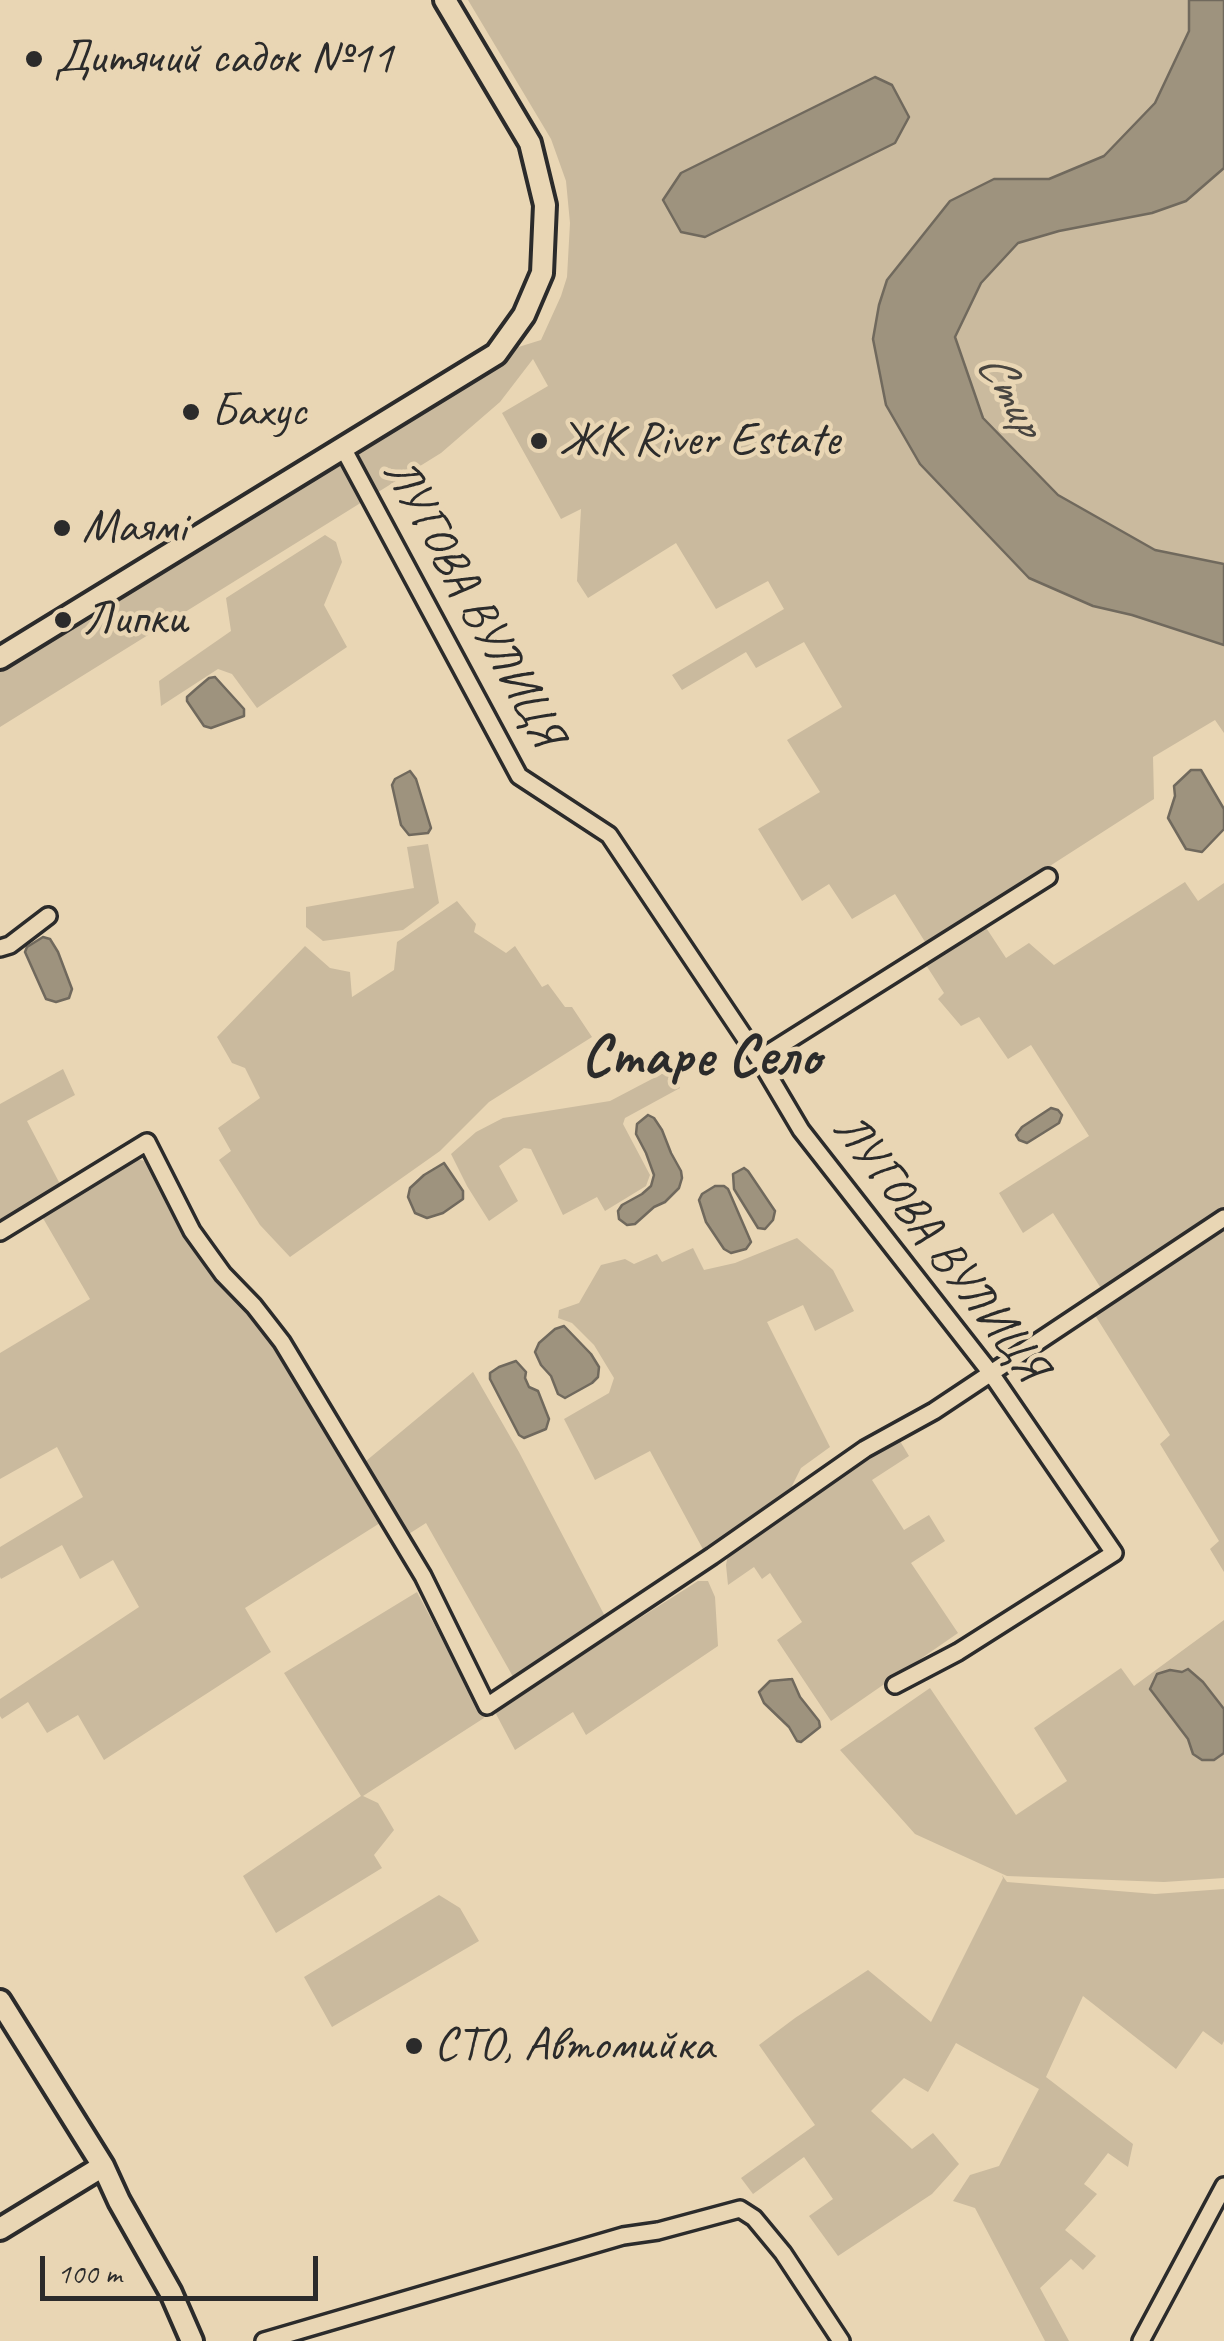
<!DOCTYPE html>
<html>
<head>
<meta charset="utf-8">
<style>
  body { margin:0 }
  #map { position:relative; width:1224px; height:2341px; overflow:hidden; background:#e9d6b4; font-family:Caveat,sans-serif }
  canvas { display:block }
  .scale { position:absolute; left:40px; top:2256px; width:278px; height:45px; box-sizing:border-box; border:5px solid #2b2b2b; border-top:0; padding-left:12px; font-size:30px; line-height:35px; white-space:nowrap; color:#2b2b2b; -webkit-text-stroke:8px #e9d6b4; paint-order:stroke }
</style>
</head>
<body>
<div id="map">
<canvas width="1224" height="2341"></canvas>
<div class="scale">100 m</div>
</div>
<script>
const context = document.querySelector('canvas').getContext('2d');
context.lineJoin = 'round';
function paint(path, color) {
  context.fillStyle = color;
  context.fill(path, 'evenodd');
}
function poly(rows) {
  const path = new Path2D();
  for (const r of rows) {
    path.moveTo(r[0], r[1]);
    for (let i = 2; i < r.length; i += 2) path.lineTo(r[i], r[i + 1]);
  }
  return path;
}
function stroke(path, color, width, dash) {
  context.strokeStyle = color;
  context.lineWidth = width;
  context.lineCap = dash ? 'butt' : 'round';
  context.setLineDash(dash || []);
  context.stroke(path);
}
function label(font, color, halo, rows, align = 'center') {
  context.font = font + ' Caveat,sans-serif';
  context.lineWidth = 9;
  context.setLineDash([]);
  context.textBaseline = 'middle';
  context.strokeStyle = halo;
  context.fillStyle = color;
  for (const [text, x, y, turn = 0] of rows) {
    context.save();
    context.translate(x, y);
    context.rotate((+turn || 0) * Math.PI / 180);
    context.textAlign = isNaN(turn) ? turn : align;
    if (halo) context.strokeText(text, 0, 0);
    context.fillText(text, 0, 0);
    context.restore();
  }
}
paint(poly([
  [468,0,1189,0,1189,31,1155,103,1104,156,1049,179,994,179,887,280,1093,606,1132,615,1224,645,1224,733,1215,720,1153,757,1154,799,927,945,895,894,852,919,829,884,802,901,758,829,820,792,787,740,842,707,804,642,756,668,746,652,682,690,672,675,784,609,768,581,716,609,676,543,588,598,577,581,581,509,561,519,502,413,548,386,533,359,500,402,441,453,0,727,0,658,496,354,541,340,561,296,567,277,570,223,566,181,551,139],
  [1224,168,1224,564,1155,550,1058,495,983,418,955,337,981,283,1018,243,1059,231,1152,213,1186,201],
  [325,535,336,542,342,562,324,605,347,647,257,708,232,674,218,669,161,706,159,681,231,631,226,598],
  [428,844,439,903,403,930,323,941,306,927,306,907,414,888,407,847],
  [1185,882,1198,901,1224,883,1224,1572,1210,1549,1219,1541,1160,1444,1170,1435,1088,1304,1104,1293,1053,1213,1023,1233,999,1193,1089,1136,1031,1045,1008,1059,979,1017,961,1026,938,999,944,993,926,965,939,951,983,923,1006,958,1029,943,1054,965],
  [457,901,476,924,474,932,506,953,515,946,542,987,548,984,565,1007,572,1007,592,1037,489,1102,440,1151,290,1257,260,1225,219,1160,231,1151,218,1128,260,1098,245,1068,232,1063,217,1037,305,946,330,968,350,972,352,997,394,970,397,942],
  [63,1069,75,1095,27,1121,60,1184,0,1220,0,1104],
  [671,1069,680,1088,625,1118,623,1124,650,1175,646,1186,605,1211,597,1197,563,1215,531,1149,524,1148,499,1166,518,1201,489,1221,467,1186,451,1154,476,1132,503,1118,610,1101],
  [136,1159,145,1161,154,1169,183,1232,277,1347,380,1523,245,1608,271,1652,104,1760,78,1715,47,1733,28,1702,2,1719,0,1716,0,1699,139,1607,113,1560,80,1579,62,1545,1,1579,0,1577,0,1547,83,1497,57,1447,0,1479,0,1353,90,1299,40,1213,126,1161],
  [797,1238,833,1270,854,1311,815,1331,803,1305,767,1322,830,1447,801,1468,791,1488,705,1553,650,1451,595,1480,564,1419,609,1393,614,1378,594,1345,572,1323,558,1318,559,1310,579,1303,601,1265,625,1259,634,1264,657,1254,662,1262,693,1248,704,1270,735,1263],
  [473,1372,519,1452,608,1622,516,1682,426,1523,404,1537,364,1470,366,1461],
  [897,1436,909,1456,872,1480,904,1530,929,1515,945,1541,911,1563,958,1633,831,1721,777,1640,802,1622,770,1573,762,1579,754,1567,728,1585,726,1565,729,1550],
  [698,1581,708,1581,715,1597,718,1646,586,1735,573,1712,515,1750,496,1714,498,1708],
  [417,1592,484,1718,363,1796,378,1803,394,1830,374,1855,382,1868,276,1933,243,1876,361,1796,284,1673],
  [1224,1620,1224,1878,1164,1882,1007,1876,915,1834,840,1750,930,1688,1016,1815,1067,1781,1034,1728,1121,1668,1134,1686],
  [1002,1875,1007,1882,1155,1894,1224,1889,1224,2041,1222,2045,1203,2031,1176,2069,1083,1996,1046,2077,1133,2144,1128,2167,1108,2153,1084,2184,1097,2194,1065,2230,1096,2256,1083,2270,1071,2259,1040,2288,1069,2341,1045,2341,975,2208,953,2201,970,2175,999,2166,1039,2089,956,2043,928,2092,904,2078,871,2111,912,2149,933,2133,959,2164,932,2194,838,2256,809,2216,833,2199,804,2157,753,2194,741,2178,815,2125,759,2045,795,2018,868,1970,931,2022,1003,1878],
  [439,1895,460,1908,479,1941,332,2027,304,1977]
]), '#caba9e');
const water = poly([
  [1189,0,1224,0,1224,168,1186,201,1152,213,1059,231,1018,243,981,283,955,337,983,418,1058,495,1155,550,1224,564,1224,645,1132,615,1093,606,1029,578,920,464,886,405,873,339,879,305,887,280,950,201,994,179,1049,179,1104,156,1155,103,1189,31,1189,0],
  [875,77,892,85,909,117,895,143,705,237,681,232,663,200,681,173,875,77],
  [215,677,244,709,244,716,211,728,204,726,187,701,187,697,196,689,209,678,215,677],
  [1191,770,1201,770,1224,809,1224,829,1202,852,1186,849,1168,818,1175,796,1174,786,1191,770],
  [410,771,416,779,431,828,428,833,409,835,401,825,392,785,395,779,410,771],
  [43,937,50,939,58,952,72,989,69,998,56,1002,46,999,25,952,27,947,43,937],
  [1051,1108,1058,1110,1062,1115,1059,1123,1027,1143,1019,1140,1016,1135,1022,1127,1051,1108],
  [648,1115,654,1118,662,1130,671,1153,681,1171,682,1178,679,1188,665,1202,654,1207,635,1224,627,1225,619,1219,618,1211,622,1205,642,1194,651,1186,654,1175,646,1153,636,1134,637,1124,648,1115],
  [444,1163,463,1191,463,1199,443,1213,427,1218,415,1213,408,1197,410,1188,424,1175,444,1163],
  [744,1168,748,1171,775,1211,773,1220,765,1229,758,1228,734,1189,733,1174,744,1168],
  [715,1186,724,1186,728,1189,751,1242,746,1249,731,1253,724,1249,706,1222,699,1200,702,1194,715,1186],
  [564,1326,591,1354,599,1367,598,1377,592,1383,565,1398,558,1394,551,1376,541,1365,535,1352,539,1343,555,1329,564,1326],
  [516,1361,526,1372,525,1378,529,1387,538,1391,549,1419,546,1429,524,1438,519,1435,490,1379,490,1373,499,1367,516,1361],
  [1188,1669,1203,1682,1224,1709,1224,1753,1214,1760,1202,1760,1193,1754,1188,1739,1150,1689,1157,1674,1170,1670,1182,1672,1188,1669],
  [792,1679,800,1697,819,1721,820,1727,801,1742,797,1741,789,1727,764,1703,759,1692,770,1681,792,1679]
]);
paint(water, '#9e937e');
stroke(water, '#70695d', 2.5);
const minor = poly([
  [343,448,519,776,609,835,759,1059,801,1130,990,1372,1114,1553,958,1652,895,1685],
  [0,948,10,945,48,916],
  [759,1059,1048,877],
  [0,1232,147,1142,192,1231,223,1274,254,1306,282,1342,423,1576,487,1706,712,1556,865,1449,934,1411,1224,1218],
  [264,2341,623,2236,658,2231,740,2209,754,2218,783,2253,841,2341],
  [1141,2341,1224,2186]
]);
const tertiary = poly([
  [0,658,496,354,524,315,542,273,545,205,530,143,445,0],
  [0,2001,103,2166,119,2201,171,2293,192,2341],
  [0,2229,103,2166]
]);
stroke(minor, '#2b2b2b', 22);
stroke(tertiary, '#2b2b2b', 28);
stroke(minor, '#e9d6b4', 15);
stroke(tertiary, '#e9d6b4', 20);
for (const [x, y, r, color] of [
  [34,59,10,"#2b2b2b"],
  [191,412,10,"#2b2b2b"],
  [539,441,10,"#2b2b2b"],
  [62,528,10,"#2b2b2b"],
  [63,620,10,"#2b2b2b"],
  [414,2046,10,"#2b2b2b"]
]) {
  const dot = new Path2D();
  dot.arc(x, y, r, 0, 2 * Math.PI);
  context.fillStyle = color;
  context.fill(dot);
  stroke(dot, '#e9d6b4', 4);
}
label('48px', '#2b2b2b', '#e9d6b4', [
  ["Дитячий садок №11",54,59],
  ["Бахус",211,412],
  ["ЖК River Estate",559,441],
  ["Маямі",82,528],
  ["Липки",83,620],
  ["СТО, Автомийка",434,2046]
], 'left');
label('48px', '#2b2b2b', '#e9d6b4', [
  ["ЛУГОВА ВУЛИЦЯ",472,603,61],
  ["ЛУГОВА ВУЛИЦЯ",939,1248,53]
]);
label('italic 50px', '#484540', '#e9d6b4', [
  ["Стир",1009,394,61]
]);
label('bold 58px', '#2b2b2b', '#e9d6b4', [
  ["Старе Село",701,1059]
]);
</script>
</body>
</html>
